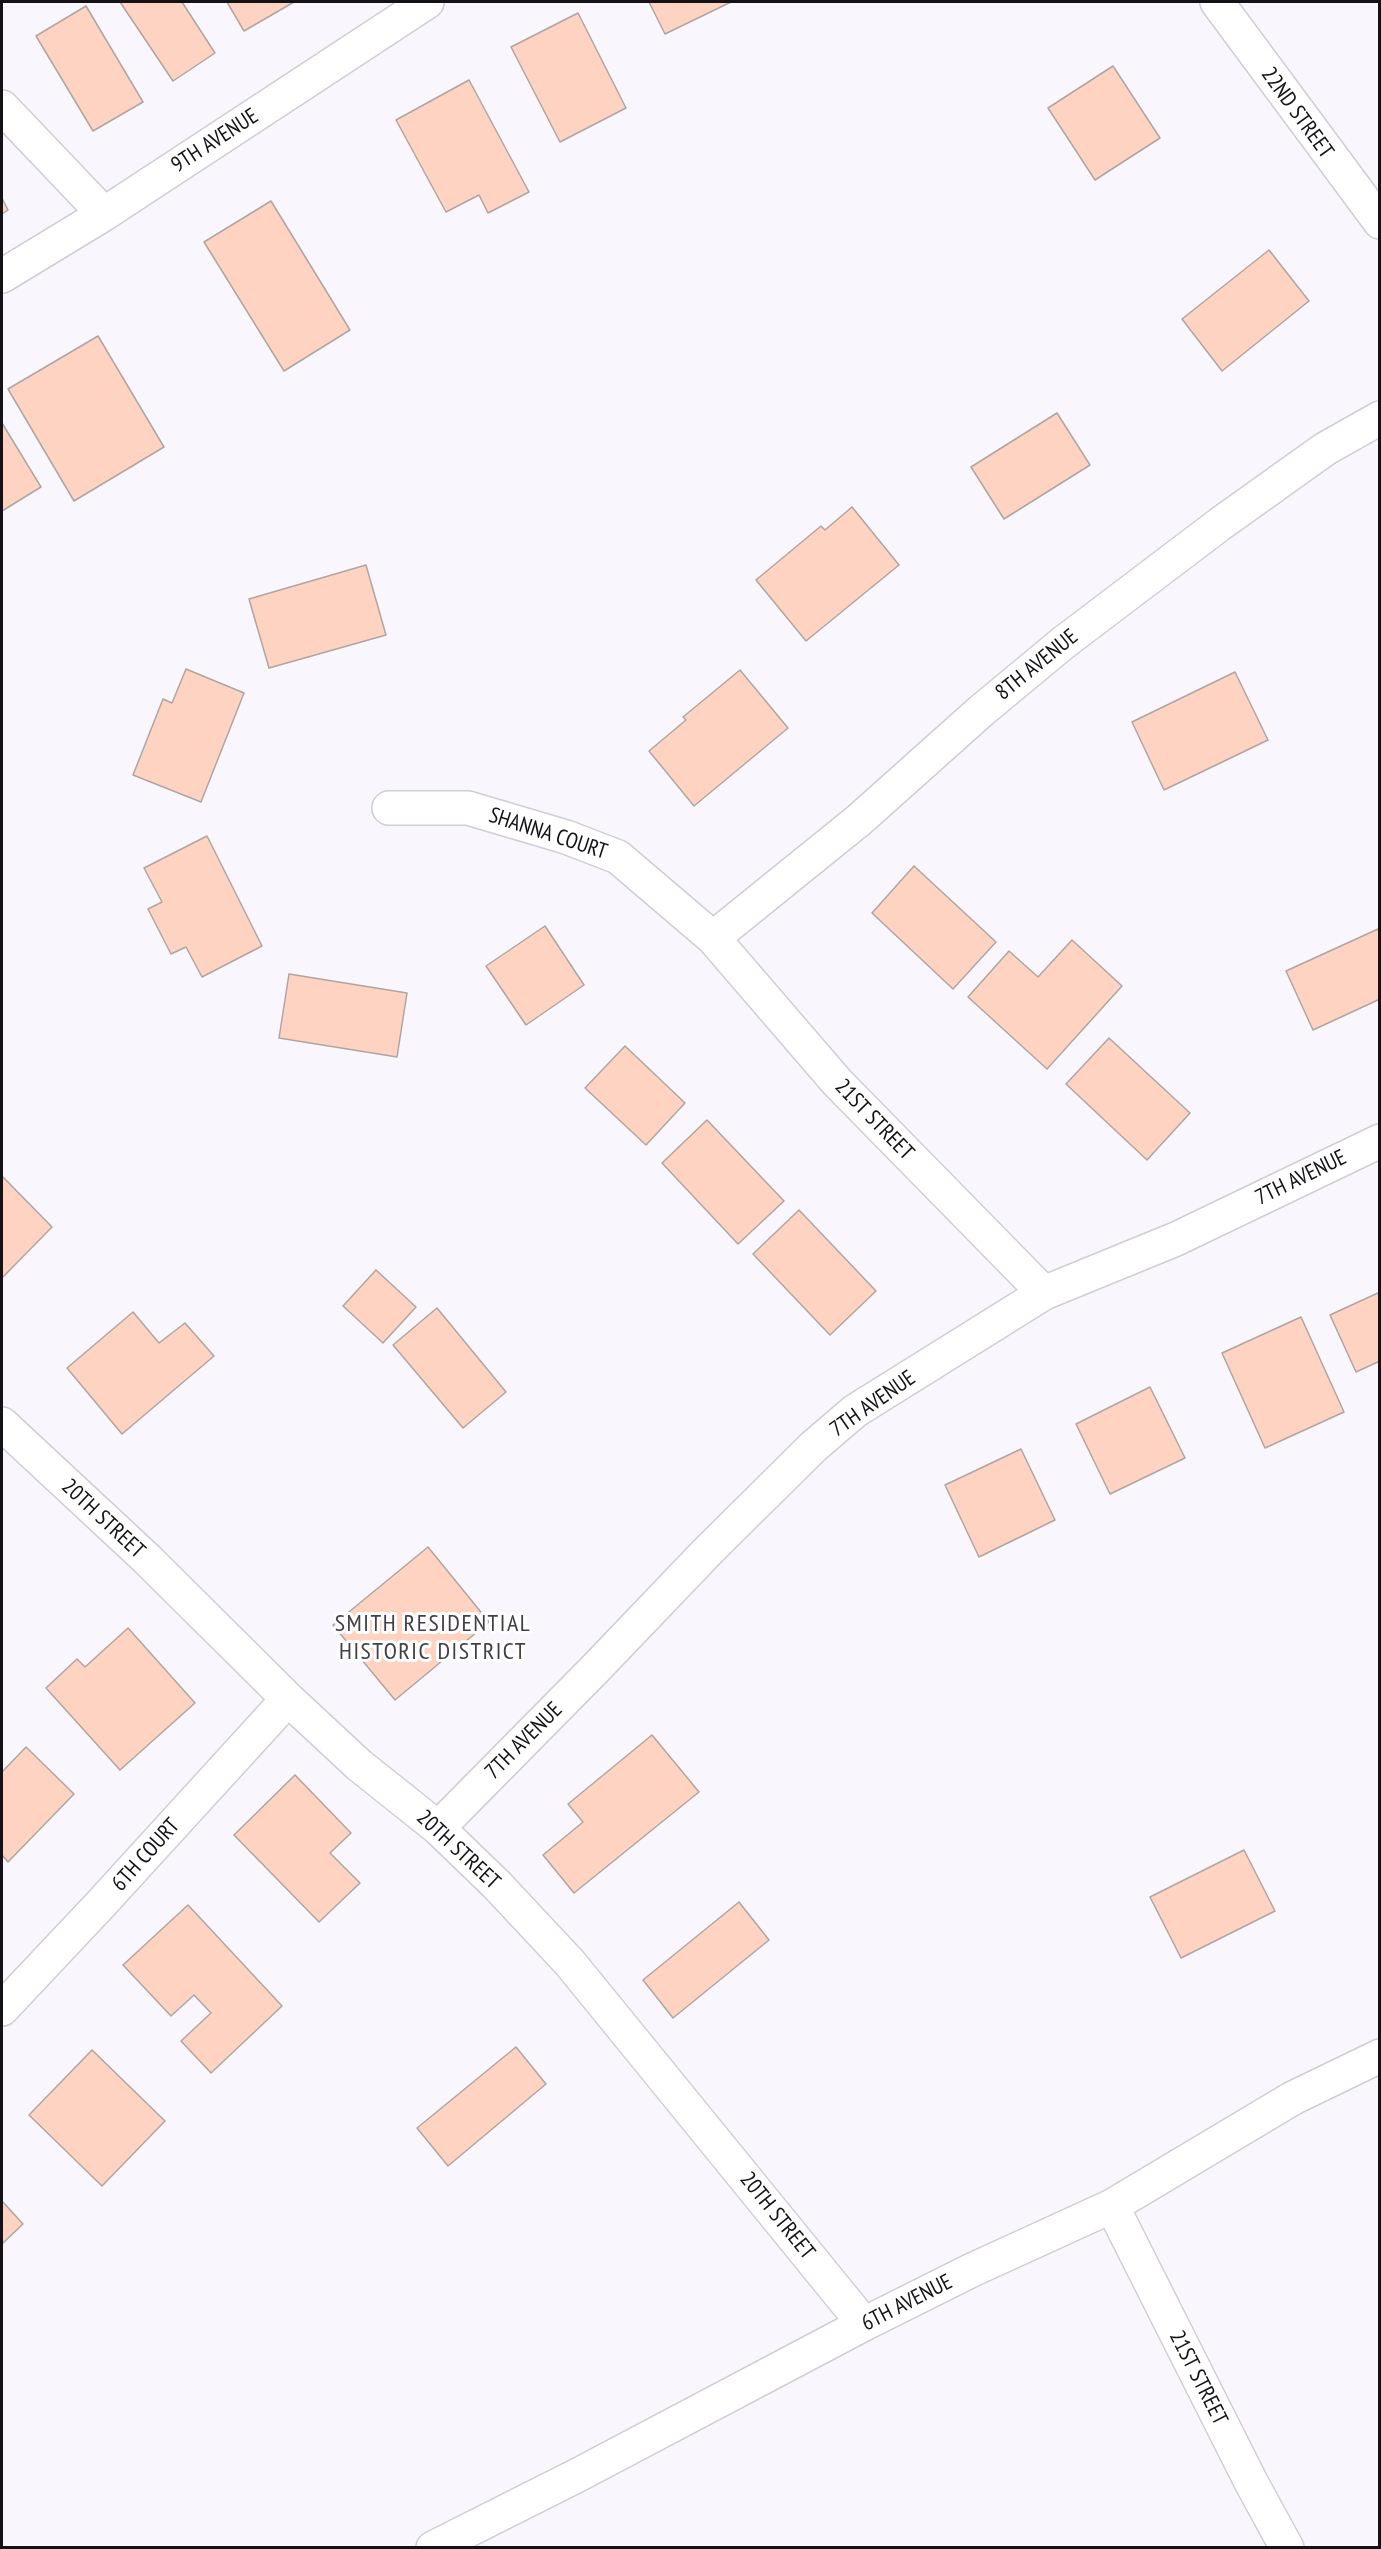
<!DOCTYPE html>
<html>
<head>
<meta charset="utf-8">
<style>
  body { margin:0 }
  #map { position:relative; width:1381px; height:2549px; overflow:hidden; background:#f9f6fe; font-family:"PT Sans Narrow",sans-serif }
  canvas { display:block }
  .frame { position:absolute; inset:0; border:3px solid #141216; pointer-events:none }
</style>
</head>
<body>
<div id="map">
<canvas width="1381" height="2549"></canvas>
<div class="frame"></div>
</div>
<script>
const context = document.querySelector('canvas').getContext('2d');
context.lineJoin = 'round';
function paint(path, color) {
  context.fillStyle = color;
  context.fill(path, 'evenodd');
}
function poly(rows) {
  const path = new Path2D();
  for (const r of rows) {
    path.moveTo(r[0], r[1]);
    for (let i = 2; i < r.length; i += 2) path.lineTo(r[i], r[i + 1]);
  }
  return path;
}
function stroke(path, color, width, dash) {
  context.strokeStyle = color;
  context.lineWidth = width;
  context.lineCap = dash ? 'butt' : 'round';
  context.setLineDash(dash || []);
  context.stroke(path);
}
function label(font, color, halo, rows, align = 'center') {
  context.font = font + ' "PT Sans Narrow",sans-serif';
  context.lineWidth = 6;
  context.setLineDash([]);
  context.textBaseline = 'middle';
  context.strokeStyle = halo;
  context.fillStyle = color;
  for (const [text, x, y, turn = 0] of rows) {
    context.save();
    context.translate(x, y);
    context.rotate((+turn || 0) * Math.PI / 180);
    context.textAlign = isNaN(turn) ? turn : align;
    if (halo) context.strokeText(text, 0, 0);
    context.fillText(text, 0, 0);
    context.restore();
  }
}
const building = poly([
  [120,2,182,2,215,53,173,81,120,2],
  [227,2,294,2,244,31,227,2],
  [649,2,731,2,665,34,649,2],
  [86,6,143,102,93,131,36,36,86,6],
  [578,13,626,108,560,142,511,47,578,13],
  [1113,66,1160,138,1095,180,1048,108,1113,66],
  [469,80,529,192,488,213,479,195,446,212,396,120,469,80],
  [2,198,8,210,2,214,2,198],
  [271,201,350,330,284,371,204,242,271,201],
  [1269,250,1309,301,1222,371,1182,319,1269,250],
  [98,336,164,447,74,501,8,389,98,336],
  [1057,413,1090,465,1004,519,971,467,1057,413],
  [2,423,41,487,2,511,2,423],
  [852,507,899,565,806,641,756,580,821,526,825,530,852,507],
  [366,565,386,635,269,668,249,599,366,565],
  [186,669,244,693,201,802,133,775,163,699,172,703,186,669],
  [740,670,788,728,694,806,649,751,686,720,683,717,740,670],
  [1235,672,1268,740,1164,790,1132,722,1235,672],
  [207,836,262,946,202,977,186,947,171,954,148,909,162,902,144,868,207,836],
  [914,866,996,942,953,989,872,913,914,866],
  [545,926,584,985,526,1025,486,966,545,926],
  [1378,929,1380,934,1380,999,1313,1030,1286,971,1378,929],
  [1072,940,1122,986,1047,1069,968,997,1009,951,1038,977,1072,940],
  [289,974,407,993,397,1057,279,1038,289,974],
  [1109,1038,1190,1113,1147,1160,1066,1084,1109,1038],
  [625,1046,685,1103,646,1145,585,1088,625,1046],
  [707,1120,784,1201,738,1244,662,1163,707,1120],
  [2,1176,52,1227,2,1278,2,1176],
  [799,1210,876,1291,830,1335,753,1254,799,1210],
  [376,1270,416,1307,383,1343,343,1306,376,1270],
  [1380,1292,1380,1361,1356,1372,1330,1315,1380,1292],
  [437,1308,506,1392,463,1428,393,1345,437,1308],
  [133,1312,159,1343,185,1323,214,1356,122,1434,67,1368,133,1312],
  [1301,1317,1344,1412,1265,1448,1222,1353,1301,1317],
  [1150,1387,1185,1458,1110,1494,1076,1424,1150,1387],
  [1021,1449,1055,1520,979,1557,945,1485,1021,1449],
  [428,1547,489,1622,395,1700,333,1625,428,1547],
  [128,1628,195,1703,120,1770,46,1688,77,1659,85,1667,128,1628],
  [652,1735,699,1792,574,1893,543,1855,583,1822,568,1804,652,1735],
  [26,1747,74,1794,8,1862,2,1855,2,1772,26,1747],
  [295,1775,351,1833,330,1853,360,1883,319,1922,234,1835,295,1775],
  [1244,1850,1275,1911,1181,1958,1150,1897,1244,1850],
  [739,1902,769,1940,673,2018,643,1980,739,1902],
  [188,1905,282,2006,211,2073,181,2041,211,2013,194,1995,171,2016,123,1965,188,1905],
  [516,2047,546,2084,448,2166,417,2128,516,2047],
  [92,2050,165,2121,102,2186,29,2115,92,2050],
  [2,2201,23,2224,2,2244,2,2201]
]);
paint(building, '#ffd3c2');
stroke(building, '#b0a5a1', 1.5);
const minor = poly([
  [1217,2,1380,222],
  [2,107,104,214],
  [2,276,104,214,427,2],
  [389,808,468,808,566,837,618,857,713,938,837,1082,1044,1293],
  [713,938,859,820,981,711,1063,643,1220,524,1325,449,1380,418],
  [2,1424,147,1559,288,1699,359,1765,438,1828,497,1885,570,1963,864,2324],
  [438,1828,596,1668,707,1552,813,1447,855,1411,1044,1293,1176,1239,1380,1141],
  [2,2009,99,1906,288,1699],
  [1112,2206,1251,2482,1287,2548],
  [433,2548,578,2475,864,2324,972,2270,1112,2206,1293,2098,1380,2056]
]);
stroke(minor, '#d1cdd6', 36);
stroke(minor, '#fff', 33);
label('22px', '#141216', '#fff', [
  ["22ND STREET",1297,113,54],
  ["9TH AVENUE",215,141,-33],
  ["8TH AVENUE",1037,665,-39],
  ["SHANNA COURT",548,834,18],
  ["21ST STREET",874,1120,46],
  ["7TH AVENUE",1301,1178,-26],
  ["7TH AVENUE",873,1404,-35],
  ["20TH STREET",103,1519,43],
  ["7TH AVENUE",524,1741,-45],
  ["20TH STREET",458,1850,43],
  ["6TH COURT",146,1855,-48],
  ["20TH STREET",777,2216,51],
  ["6TH AVENUE",907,2303,-27],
  ["21ST STREET",1198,2378,63]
]);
context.letterSpacing = '1.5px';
label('24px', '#433f47', '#fff', [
  ["SMITH RESIDENTIAL",433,1624],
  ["HISTORIC DISTRICT",433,1652]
]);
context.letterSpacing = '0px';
</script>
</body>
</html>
